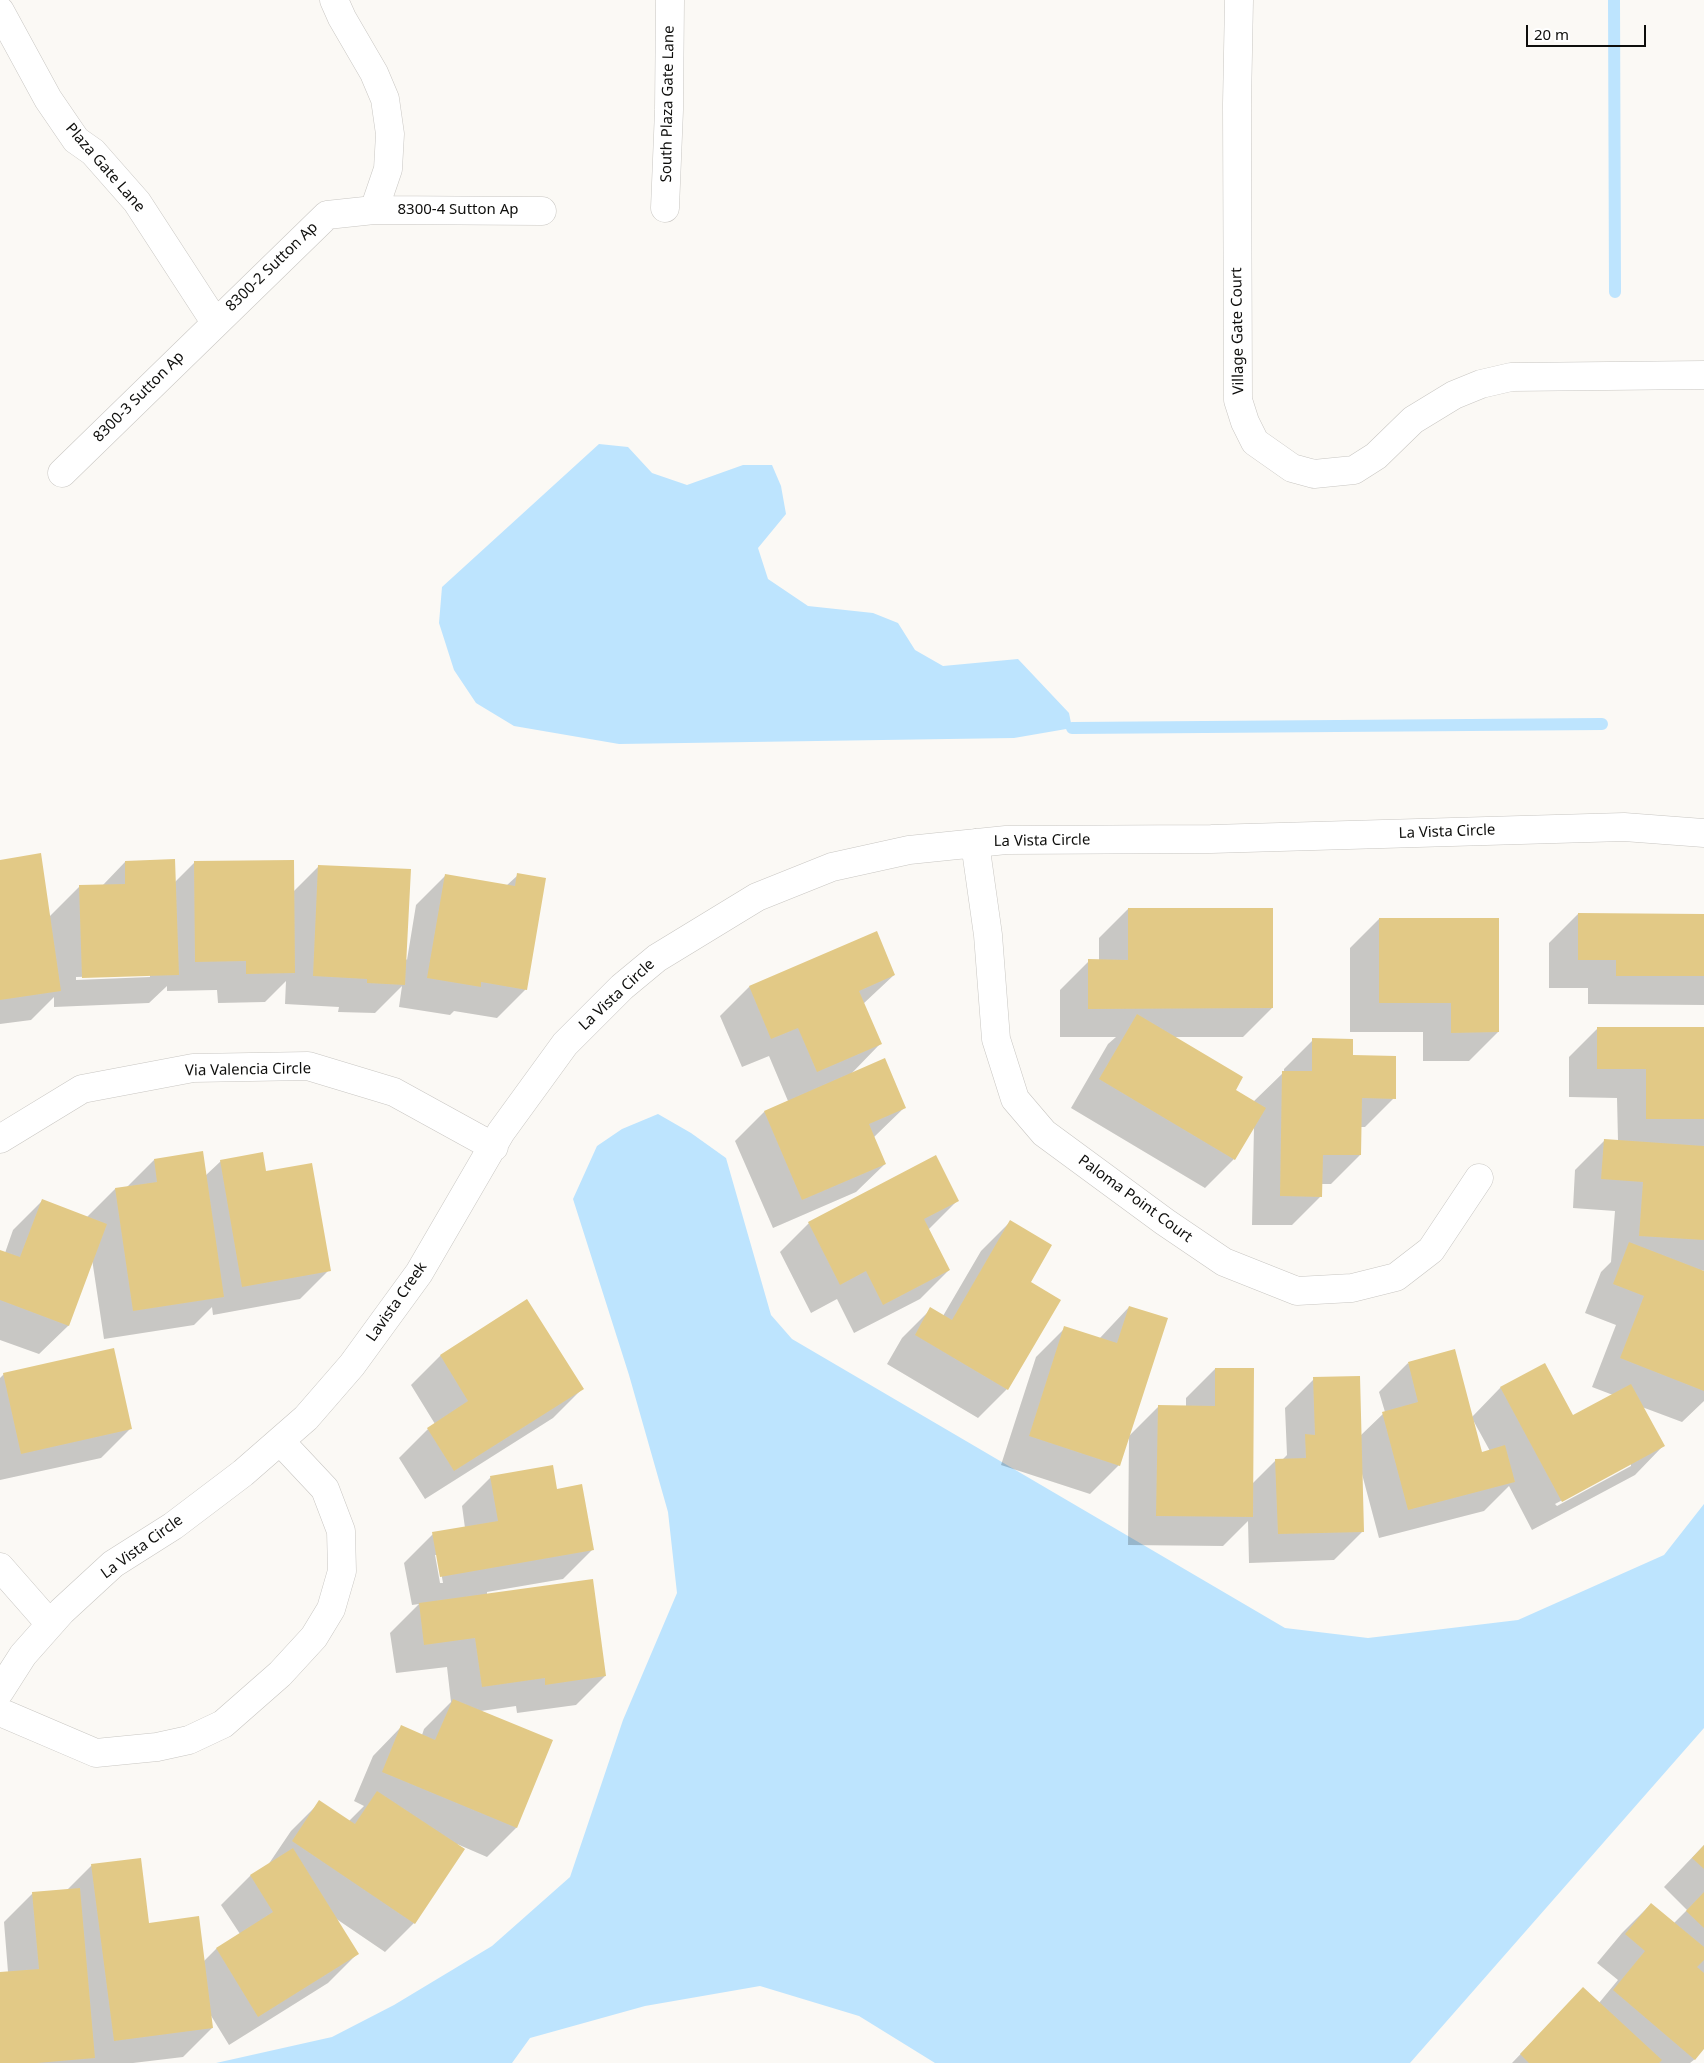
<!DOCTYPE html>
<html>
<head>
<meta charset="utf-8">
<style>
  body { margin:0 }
  #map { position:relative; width:1704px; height:2063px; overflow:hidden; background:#fbf9f5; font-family:"Noto Sans",sans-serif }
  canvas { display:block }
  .scale { position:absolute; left:1526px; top:25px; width:120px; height:22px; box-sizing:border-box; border:2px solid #0e0e0c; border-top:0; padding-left:6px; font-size:15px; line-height:18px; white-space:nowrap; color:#0e0e0c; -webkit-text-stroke:4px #fff; paint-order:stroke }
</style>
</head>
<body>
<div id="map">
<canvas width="1704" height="2063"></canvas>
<div class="scale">20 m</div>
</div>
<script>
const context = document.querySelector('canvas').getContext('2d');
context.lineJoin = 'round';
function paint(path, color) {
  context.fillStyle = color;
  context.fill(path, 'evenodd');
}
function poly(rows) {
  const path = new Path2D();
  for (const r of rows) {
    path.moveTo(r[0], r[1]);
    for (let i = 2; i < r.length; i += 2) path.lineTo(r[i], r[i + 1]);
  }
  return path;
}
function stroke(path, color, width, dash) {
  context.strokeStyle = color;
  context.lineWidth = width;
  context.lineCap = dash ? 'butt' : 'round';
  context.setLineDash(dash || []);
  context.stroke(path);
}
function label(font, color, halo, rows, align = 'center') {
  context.font = font + ' "Noto Sans",sans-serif';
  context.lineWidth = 5;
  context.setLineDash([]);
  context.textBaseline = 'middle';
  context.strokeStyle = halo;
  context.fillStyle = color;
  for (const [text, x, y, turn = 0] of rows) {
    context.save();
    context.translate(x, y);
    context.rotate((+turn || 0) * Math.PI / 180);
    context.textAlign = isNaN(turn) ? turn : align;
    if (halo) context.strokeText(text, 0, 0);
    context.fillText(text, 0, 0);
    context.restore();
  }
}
paint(poly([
  [599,444,628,447,652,473,687,485,743,465,772,465,781,486,786,514,758,548,768,579,808,606,873,613,898,623,915,650,943,666,1018,659,1069,713,1072,728,1014,738,619,744,514,726,476,703,454,670,439,623,442,587],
  [658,1114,691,1133,726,1158,771,1315,792,1339,1285,1628,1368,1638,1518,1620,1664,1555,1704,1504,1704,1728,1410,2063,935,2063,859,2016,760,1986,645,2006,530,2038,512,2063,216,2063,332,2037,394,2005,492,1946,570,1877,623,1720,677,1593,668,1512,629,1375,573,1199,597,1146,622,1129]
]), '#bde4fe');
paint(poly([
  [0,861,49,917,80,886,102,886,125,862,175,882,195,862,293,892,319,866,407,960,416,905,445,876,506,886,518,875,526,989,497,1018,454,1011,450,1015,399,1007,402,986,375,1013,338,1012,339,1007,285,1004,286,981,265,1002,218,1003,217,990,167,991,167,986,149,1003,54,1007,54,997,31,1020,0,1024],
  [150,975,150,977,76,980,76,977],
  [1128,909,1272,1008,1243,1037,1173,1037,1234,1091,1253,1102,1284,1072,1284,1069,1313,1040,1352,1056,1394,1098,1365,1127,1360,1127,1360,1155,1331,1184,1321,1184,1321,1196,1292,1225,1252,1225,1254,1126,1234,1159,1205,1188,1071,1108,1108,1044,1116,1037,1060,1037,1060,990,1089,961,1099,961,1099,938],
  [1578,914,1704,915,1704,1005,1588,1004,1588,988,1549,988,1549,943],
  [1379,919,1498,1032,1469,1061,1423,1061,1423,1032,1350,1032,1350,948],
  [876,933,894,975,863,1004,880,1044,850,1075,905,1107,874,1137,885,1164,856,1192,773,1228,735,1141,764,1112,788,1101,769,1056,742,1067,720,1016,749,987],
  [1598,1028,1704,1028,1704,1271,1701,1270,1704,1272,1704,1401,1682,1422,1642,1407,1663,1446,1635,1475,1532,1530,1509,1486,1484,1511,1379,1538,1362,1474,1363,1531,1334,1560,1249,1563,1248,1521,1223,1546,1128,1545,1129,1436,1158,1407,1186,1407,1186,1398,1215,1369,1252,1484,1276,1460,1282,1460,1287,1455,1285,1408,1314,1379,1360,1436,1385,1412,1379,1392,1408,1363,1472,1417,1500,1388,1544,1365,1573,1417,1613,1395,1592,1387,1616,1325,1585,1313,1601,1272,1611,1262,1615,1211,1573,1208,1575,1170,1604,1141,1618,1141,1617,1098,1569,1097,1569,1057],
  [1473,1420,1490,1451,1481,1454],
  [1631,1463,1631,1466,1557,1506,1555,1504],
  [154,1160,205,1176,221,1161,265,1172,329,1270,300,1299,213,1315,212,1307,194,1325,104,1339,92,1259,68,1326,39,1354,0,1340,0,1251,5,1253,13,1230,42,1201,87,1217,115,1189,127,1187],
  [957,1201,928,1230,949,1270,920,1299,854,1333,837,1299,811,1313,780,1252,809,1223],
  [1010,1222,1029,1282,1007,1389,978,1418,887,1364,902,1338,931,1309,943,1316,981,1251],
  [527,1301,582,1389,553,1418,425,1499,399,1458,428,1429,435,1424,411,1385,440,1356],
  [1129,1307,1119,1465,1090,1494,1001,1465,1036,1357,1065,1328,1099,1339],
  [4,1374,130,1429,101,1458,0,1480,0,1378],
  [491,1477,556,1490,592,1550,563,1579,487,1592,487,1594,605,1676,576,1705,517,1713,516,1706,481,1711,552,1741,516,1828,487,1857,457,1844,463,1850,414,1923,385,1952,335,1918,357,1954,328,1983,229,2045,210,2014,212,2028,183,2057,133,2063,0,2063,0,1973,8,1972,4,1922,33,1893,67,1890,92,1865,148,1924,203,1962,216,1949,240,1934,221,1905,250,1876,268,1865,291,1831,320,1802,349,1821,364,1806,354,1801,373,1756,401,1727,422,1735,424,1729,451,1702,447,1667,396,1673,390,1633,419,1604,412,1605,404,1563,433,1534,465,1528,462,1506],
  [435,1555,438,1555,443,1583,440,1583],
  [1704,1845,1704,2047,1695,2059,1690,2063,1512,2063,1583,1989,1599,2003,1618,1980,1597,1963,1622,1933,1651,1904,1674,1923,1687,1910,1664,1887]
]), '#0003');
stroke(poly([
  [1614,0,1615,292],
  [1072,728,1602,724]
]), '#bde4fe', 12);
paint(poly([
  [41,853,61,991,0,1000,0,860],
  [175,859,179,975,82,978,79,885,125,884,125,861],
  [294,860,295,973,246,974,246,961,195,962,194,861],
  [318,865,411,869,405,985,367,983,367,979,313,976],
  [517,873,546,878,527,990,481,982,481,987,427,978,445,874,515,886],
  [1128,908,1273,908,1273,1008,1088,1009,1088,959,1128,960],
  [1578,913,1704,914,1704,976,1616,976,1616,960,1578,960],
  [1379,918,1499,918,1499,1032,1451,1033,1451,1003,1379,1003],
  [877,931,895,975,859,991,882,1044,817,1072,798,1028,771,1039,749,986],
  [1137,1014,1243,1077,1236,1090,1266,1108,1235,1160,1099,1079],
  [1597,1027,1704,1027,1704,1119,1646,1119,1646,1069,1597,1069],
  [1312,1038,1353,1039,1353,1055,1396,1056,1396,1099,1362,1098,1361,1155,1323,1155,1322,1197,1280,1196,1282,1071,1312,1071],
  [885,1058,906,1108,869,1124,886,1164,802,1200,764,1111],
  [1604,1139,1704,1146,1704,1240,1639,1236,1643,1182,1601,1179],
  [203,1151,224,1297,133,1311,115,1188,157,1182,154,1159],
  [263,1152,266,1171,312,1163,331,1271,242,1287,220,1160],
  [936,1155,959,1201,924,1219,950,1270,883,1305,866,1271,840,1285,808,1222],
  [42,1199,107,1224,69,1326,0,1300,0,1250,20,1257],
  [1010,1220,1052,1245,1031,1282,1061,1300,1008,1390,915,1335,930,1307,952,1320],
  [1629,1242,1704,1271,1704,1391,1620,1358,1644,1296,1613,1284],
  [527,1299,584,1389,454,1471,427,1428,468,1401,440,1355],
  [1129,1306,1168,1318,1120,1466,1029,1436,1064,1326,1117,1343],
  [114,1348,132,1429,21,1454,3,1373],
  [1455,1349,1482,1452,1505,1445,1515,1482,1408,1510,1382,1412,1418,1402,1408,1362],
  [1545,1363,1573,1415,1631,1384,1665,1446,1562,1502,1500,1387],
  [1215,1368,1254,1368,1253,1517,1156,1516,1158,1405,1215,1406],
  [1360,1376,1364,1532,1278,1534,1275,1459,1306,1458,1305,1434,1315,1435,1313,1377],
  [553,1465,557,1489,582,1484,594,1550,440,1577,432,1532,498,1521,490,1476],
  [593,1579,606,1676,545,1685,545,1678,482,1687,475,1638,424,1645,419,1603],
  [453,1699,553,1740,517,1828,382,1772,401,1725,435,1740],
  [377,1791,465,1849,415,1924,292,1841,319,1800,355,1824],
  [1704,1845,1704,1869,1692,1858],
  [293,1848,359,1954,258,2017,216,1948,273,1912,250,1875],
  [141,1858,149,1923,199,1916,213,2028,114,2041,91,1864],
  [80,1888,95,2058,37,2063,0,2063,0,1972,39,1969,32,1892],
  [1704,1892,1704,1928,1686,1911],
  [1651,1903,1704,1947,1704,1960,1697,1967,1704,1973,1704,2049,1695,2060,1613,1990,1645,1951,1625,1934],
  [1583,1987,1662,2060,1659,2063,1529,2063,1520,2054]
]), '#e2c986');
const minor = poly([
  [334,0,342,18,374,73,385,99,390,134,388,169,374,210],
  [1239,0,1237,104,1238,400,1245,422,1255,442,1292,468,1314,474,1354,470,1376,456,1413,420,1454,395,1481,384,1511,377,1704,375],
  [0,11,48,99,76,140,93,152,137,202,215,322],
  [665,208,669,110,670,0],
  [62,473,327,215,374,210,542,211],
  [975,843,988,935,996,1039,1015,1099,1044,1133,1165,1222,1224,1262,1297,1291,1352,1288,1396,1277,1431,1250,1479,1178],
  [0,1139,82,1089,193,1068,308,1066,394,1092,494,1147],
  [0,1567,50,1624],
  [0,1691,23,1655,62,1611,113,1564,173,1526,243,1473,306,1418,352,1365,419,1273,501,1132,565,1044,622,987,657,958,757,897,832,867,909,850,1006,840,1211,839,1624,827,1704,833],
  [0,1712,96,1753,157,1747,189,1740,223,1724,280,1674,314,1637,331,1609,342,1571,341,1531,325,1489,280,1441]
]);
stroke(minor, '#c8c6c2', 29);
stroke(minor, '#fff', 28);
label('15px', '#0e0e0c', '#fff', [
  ["South Plaza Gate Lane",668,104,-89],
  ["Plaza Gate Lane",105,168,49],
  ["8300-4 Sutton Ap",458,210],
  ["8300-2 Sutton Ap",272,267,-44],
  ["Village Gate Court",1238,331,-91],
  ["8300-3 Sutton Ap",139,397,-45],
  ["La Vista Circle",1447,832,-2],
  ["La Vista Circle",1042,841,-1],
  ["La Vista Circle",617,995,-43],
  ["Via Valencia Circle",248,1070,-1],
  ["Paloma Point Court",1135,1199,36],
  ["Lavista Creek",397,1302,-55],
  ["La Vista Circle",142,1547,-36]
]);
</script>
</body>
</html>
